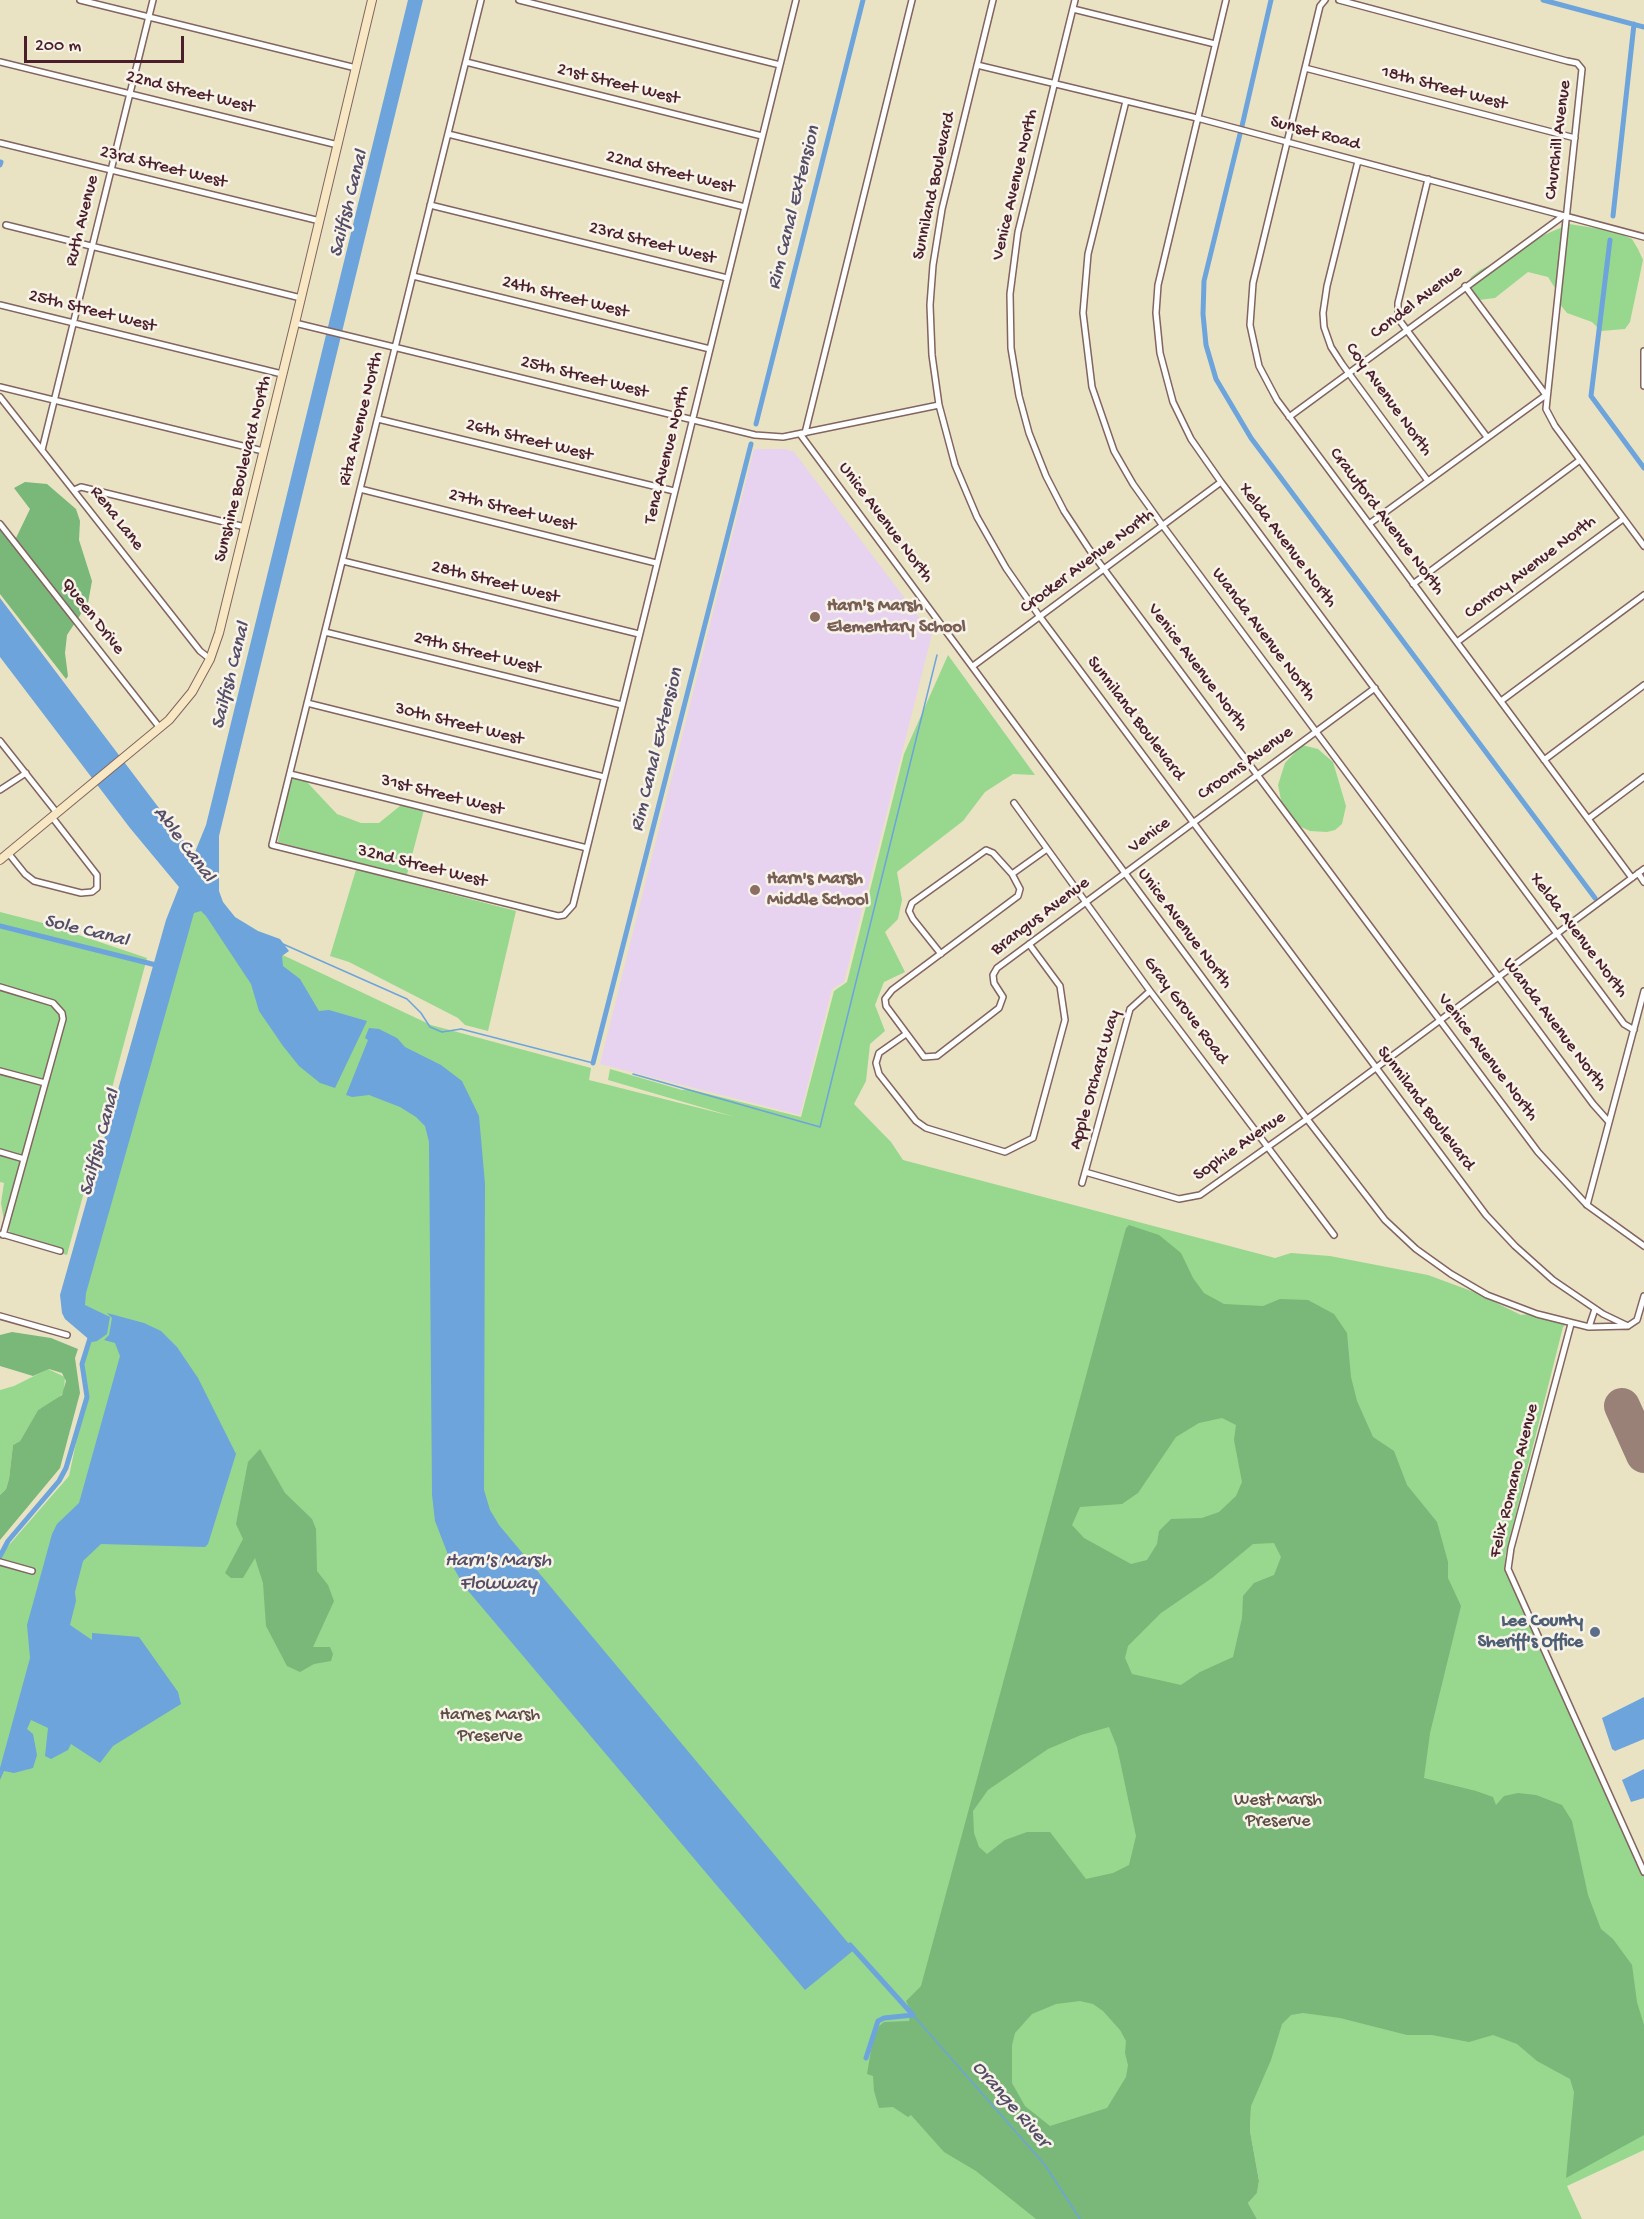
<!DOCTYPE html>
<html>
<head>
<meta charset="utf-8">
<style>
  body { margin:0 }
  #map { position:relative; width:1644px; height:2219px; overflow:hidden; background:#e9e3c4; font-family:"Gochi Hand",sans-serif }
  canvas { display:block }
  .scale { position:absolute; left:24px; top:36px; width:160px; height:27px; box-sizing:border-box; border:3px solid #4a1f2b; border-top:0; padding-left:8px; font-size:18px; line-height:21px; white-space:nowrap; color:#4a1f2b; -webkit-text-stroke:4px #f7f3e8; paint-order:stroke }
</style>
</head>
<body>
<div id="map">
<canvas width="1644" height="2219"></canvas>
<div class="scale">200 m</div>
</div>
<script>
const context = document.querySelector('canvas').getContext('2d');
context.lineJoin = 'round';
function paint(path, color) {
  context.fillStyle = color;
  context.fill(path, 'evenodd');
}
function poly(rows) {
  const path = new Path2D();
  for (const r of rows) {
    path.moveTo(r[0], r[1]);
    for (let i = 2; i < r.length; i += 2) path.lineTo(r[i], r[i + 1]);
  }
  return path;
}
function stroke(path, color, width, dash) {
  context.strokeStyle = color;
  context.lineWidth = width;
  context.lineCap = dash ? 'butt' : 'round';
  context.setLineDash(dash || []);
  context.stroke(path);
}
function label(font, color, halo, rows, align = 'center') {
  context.font = font + ' "Gochi Hand",sans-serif';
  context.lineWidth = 5;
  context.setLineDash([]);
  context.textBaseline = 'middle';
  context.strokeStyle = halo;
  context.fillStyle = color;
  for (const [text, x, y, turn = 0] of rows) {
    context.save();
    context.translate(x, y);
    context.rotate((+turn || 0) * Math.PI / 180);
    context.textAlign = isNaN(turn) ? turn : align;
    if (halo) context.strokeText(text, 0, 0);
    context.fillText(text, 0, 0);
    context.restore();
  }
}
paint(poly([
  [754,449,786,449,794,452,932,634,844,982,832,989,800,1115,600,1064]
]), '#e7d2ef');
paint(poly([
  [1569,224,1614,231,1632,239,1638,249,1643,260,1630,322,1625,329,1601,331,1592,322,1567,313,1559,303,1555,288,1548,277,1528,272,1495,298,1479,300,1473,295,1468,286,1471,277,1480,270,1498,261,1508,251],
  [948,655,1035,775,1013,774,985,792,963,821,897,872,902,900,898,919,885,932,905,972,884,982,875,1005,885,1031,870,1044,866,1081,854,1104,891,1142,903,1160,1275,1258,1291,1253,1330,1256,1428,1275,1474,1292,1521,1315,1546,1312,1567,1323,1563,1327,1505,1557,1644,1875,1644,2150,1567,2186,1582,2219,1257,2219,1248,2203,1257,2193,1259,2181,1250,2131,1251,2107,1199,2219,0,2219,0,1561,2,1553,69,1476,86,1395,84,1359,95,1319,76,1302,200,887,234,932,431,1025,591,1068,589,1080,735,1117,608,1080,610,1069,682,1090,688,1089,801,1117,834,991,847,982,904,754],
  [1302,745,1318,749,1333,762,1346,806,1342,824,1335,830,1327,832,1310,831,1297,825,1282,805,1278,785,1285,763],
  [290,773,304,779,337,814,361,823,379,823,406,801,425,806,405,882,516,911,488,1031,465,1025,458,1018,349,962,330,956,358,863,278,842],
  [0,912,43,923,147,958,67,1255,20,1241,12,1236,4,1221,1,1203,4,1183,0,1182],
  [48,1369,65,1377,64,1391,59,1398,38,1410,20,1441,13,1445,9,1479,6,1489,0,1495,0,1390,14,1386]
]), '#97d88e');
paint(poly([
  [25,482,47,484,76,509,80,521,79,540,92,581,88,603,67,635,65,653,68,676,66,679,0,594,0,522,16,538,30,509,14,488],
  [1129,1225,1159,1235,1181,1253,1193,1278,1204,1293,1224,1304,1263,1306,1280,1299,1308,1300,1334,1314,1347,1333,1351,1377,1357,1401,1373,1437,1394,1451,1407,1485,1437,1522,1448,1562,1448,1578,1461,1606,1430,1733,1424,1778,1476,1791,1493,1797,1496,1805,1504,1796,1518,1793,1536,1795,1562,1805,1572,1821,1588,1895,1601,1929,1613,1939,1632,1965,1637,2002,1644,2025,1644,2135,1566,2178,1574,2092,1570,2079,1537,2061,1517,2044,1493,2035,1469,2042,1432,2035,1407,2035,1340,2018,1303,2013,1291,2015,1282,2024,1271,2060,1251,2106,1250,2131,1259,2181,1257,2193,1248,2203,1257,2219,1036,2219,976,2171,944,2152,911,2115,908,2117,893,2107,879,2108,874,2091,873,2076,867,2074,871,2050,878,2027,884,2022,909,2021,911,2011,906,2001,921,1986,1126,1228],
  [1222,1418,1236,1425,1234,1440,1242,1482,1236,1496,1219,1512,1202,1518,1171,1519,1159,1531,1157,1544,1147,1560,1131,1564,1084,1538,1072,1525,1080,1507,1122,1504,1138,1493,1176,1437,1199,1423],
  [1274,1543,1281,1557,1274,1575,1254,1583,1243,1596,1242,1618,1233,1657,1200,1672,1181,1685,1132,1674,1125,1658,1128,1646,1161,1613,1212,1578,1253,1544],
  [1109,1727,1117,1747,1136,1836,1129,1865,1113,1873,1086,1879,1050,1832,1027,1832,1005,1840,987,1854,979,1847,974,1833,973,1811,988,1790,1048,1749,1081,1735],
  [1080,2001,1093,2004,1103,2011,1120,2030,1126,2041,1125,2053,1128,2065,1126,2077,1107,2108,1050,2126,1025,2106,1012,2083,1012,2045,1015,2033,1032,2014,1056,2004],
  [12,1332,51,1338,78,1349,75,1358,80,1393,60,1468,0,1540,0,1495,6,1489,9,1479,13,1445,20,1441,38,1410,62,1395,66,1381,62,1373,49,1369,33,1376,0,1366,0,1335],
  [260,1449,285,1493,312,1519,316,1529,317,1571,328,1585,334,1601,313,1647,330,1647,333,1654,331,1661,314,1664,300,1672,287,1666,266,1626,263,1583,255,1558,243,1578,231,1578,225,1573,243,1539,236,1524,248,1462]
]), '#79b879');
paint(poly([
  [408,0,423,0,219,836,219,891,223,902,235,917,258,931,280,939,289,951,282,956,283,966,300,979,319,1011,329,1010,367,1021,335,1088,320,1083,299,1066,283,1046,259,1011,251,984,206,916,201,911,194,913,86,1293,85,1305,110,1317,107,1334,97,1341,92,1342,65,1319,62,1313,60,1295,166,920,179,887,130,828,0,657,0,598,190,849,195,852,206,825],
  [369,1028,379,1029,397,1038,405,1047,441,1065,462,1081,479,1116,485,1184,484,1490,490,1510,499,1525,854,1950,805,1990,464,1586,452,1565,435,1521,432,1495,429,1142,425,1126,416,1117,400,1107,369,1095,352,1097,346,1095,368,1040,365,1038],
  [107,1313,144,1323,161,1331,177,1347,198,1378,236,1454,208,1544,205,1547,101,1544,83,1561,75,1592,76,1601,70,1625,92,1640,92,1633,139,1637,178,1692,181,1704,113,1746,100,1763,71,1744,68,1750,51,1759,45,1756,48,1728,31,1720,27,1729,33,1734,37,1755,33,1768,14,1773,4,1771,0,1780,0,1768,30,1658,27,1625,52,1534,57,1524,79,1503,120,1356,115,1343,104,1340,109,1335,112,1318],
  [1644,1697,1644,1739,1615,1751,1612,1749,1602,1718],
  [1644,1769,1644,1798,1631,1802,1622,1780]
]), '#6da4db');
stroke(poly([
  [283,944,407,999,421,1013,430,1027,442,1032,461,1029,593,1063],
  [633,1074,820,1127,937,655],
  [913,2015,1045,2165,1080,2219]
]), '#6da4db', 1.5);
stroke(poly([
  [1543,0,1644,27],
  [1242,126,1271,0],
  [1240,134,1204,281,1203,314,1206,345,1216,379,1251,438,1595,898],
  [0,165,1,162],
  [1613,216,1634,24],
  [1610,240,1591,396,1644,468],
  [756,424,863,0],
  [0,926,160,966],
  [593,1063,751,444],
  [0,1556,8,1541,59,1481,66,1468,87,1397,82,1364,91,1335],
  [850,1945,913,2015],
  [866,2058,878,2021,884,2018,913,2015]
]), '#6da4db', 5);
stroke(poly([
  [1622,1406,1644,1455]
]), '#9a8178', 36);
const street = poly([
  [80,0,356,68],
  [481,0,272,845,558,916,564,915,573,905,796,0],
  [519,0,780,65],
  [993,0,942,209,933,265,930,305,932,355,939,405,955,465,977,517,1006,568,1040,617,1486,1215,1515,1246,1553,1280,1603,1314,1628,1326],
  [1075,0,1018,232,1010,294,1011,348,1019,396,1029,433,1046,476,1064,511,1089,549,1538,1152,1587,1205,1644,1246],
  [1226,0,1158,285,1156,313,1160,353,1173,402,1191,439,1221,482,1598,989,1624,1024,1634,1030],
  [1325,0,1320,6,1253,283,1250,325,1259,366,1277,400,1632,878],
  [1339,0,1567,61,1577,63,1582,69,1546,409,1555,426,1644,546],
  [1073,9,1215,44],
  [0,62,338,145],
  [466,62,762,136],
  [977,65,1197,118,1644,237],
  [1305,68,1575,138],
  [1126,101,1088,254,1083,313,1092,387,1114,451,1133,484,1163,526,1593,1104,1609,1122],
  [448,134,745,207],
  [0,143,320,221],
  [1358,161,1327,286,1323,313,1324,327,1331,347,1342,364,1428,481],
  [1428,179,1398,303,1398,315,1400,321,1487,437],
  [430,205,727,278],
  [6,225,301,298],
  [413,276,710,349],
  [0,305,282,374],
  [295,323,755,435,783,437,939,405],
  [1644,351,1644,386],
  [0,387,263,451],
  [0,397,200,651,210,659],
  [1289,417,1563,216],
  [378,419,674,491],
  [805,433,912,0],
  [800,434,1307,1119,1385,1220,1416,1249,1451,1274,1487,1295,1537,1314,1589,1327,1628,1326,1637,1320,1644,1296],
  [42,450,153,0],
  [360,489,656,563],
  [74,490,81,487,245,527],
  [0,524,160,728],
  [1369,524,1546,395,1465,286],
  [343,561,639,634],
  [1413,584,1580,460],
  [325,632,622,705],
  [1457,642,1623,519],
  [973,666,1221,482],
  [1501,701,1644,595],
  [307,703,604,777],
  [0,741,57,813],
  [1544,760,1644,685],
  [290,774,587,848],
  [0,790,26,773],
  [1014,803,1150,991,1334,1235],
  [1588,819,1644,777],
  [1047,849,1012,874,1020,889,1018,896,892,990,885,999,886,1006,924,1057,937,1056,999,1008,1003,997,994,983,993,975,997,968,1375,688],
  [9,854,25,874,34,881,81,893,92,892,97,888,97,875,52,817],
  [1638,873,1644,882],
  [941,954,913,919,909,911,912,903,986,850,993,853,1012,874],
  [0,987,53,1003,62,1013,63,1019,3,1235],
  [906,1034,879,1053,876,1063,879,1074,916,1121,926,1128,1005,1152,1033,1138,1065,1020,1060,986,1029,944],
  [0,1071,45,1083],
  [0,1152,24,1159],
  [1085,1172,1179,1199,1200,1195,1307,1119,1644,869],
  [1082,1183,1130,1009,1150,991],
  [1587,1205,1644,991],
  [2,1234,60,1251],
  [0,1316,67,1335],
  [1571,1324,1511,1548,1508,1569,1644,1872],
  [1589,1327,1595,1309],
  [0,1562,32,1571]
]);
const secondary = poly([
  [0,860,169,720,192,692,210,659,219,633,295,323,372,0]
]);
stroke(street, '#826461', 8);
stroke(secondary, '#826461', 10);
stroke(street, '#fff', 5);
stroke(secondary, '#f7e8c3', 8);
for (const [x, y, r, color] of [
  [815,617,6,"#8d6e63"],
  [755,890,6,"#8d6e63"],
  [1595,1632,6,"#5c6f8a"]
]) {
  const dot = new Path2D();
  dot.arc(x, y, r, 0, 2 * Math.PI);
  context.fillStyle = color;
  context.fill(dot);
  stroke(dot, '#f7f3e8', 2);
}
label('18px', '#4a1f2b', '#f7f3e8', [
  ["21st Street West",618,85,14],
  ["18th Street West",1444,89,15],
  ["22nd Street West",190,93,14],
  ["Sunset Road",1315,134,15],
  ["Churchill Avenue",1559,140,-83],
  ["23rd Street West",163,168,14],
  ["22nd Street West",670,173,14],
  ["Venice Avenue North",1016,185,-77],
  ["Sunniland Boulevard",935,186,-78],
  ["Ruth Avenue",83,221,-76],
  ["23rd Street West",652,244,14],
  ["24th Street West",565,298,14],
  ["Condel Avenue",1417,303,-37],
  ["25th Street West",92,312,14],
  ["25th Street West",584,378,14],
  ["Coy Avenue North",1388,400,54],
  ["Rita Avenue North",362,419,-76],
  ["26th Street West",529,441,14],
  ["Tena Avenue North",668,455,-76],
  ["Sunshine Boulevard North",244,469,-76],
  ["27th Street West",512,511,14],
  ["Rena Lane",116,519,52],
  ["Crawford Avenue North",1386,522,53],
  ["Unice Avenue North",885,523,53],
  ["Xelda Avenue North",1287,546,53],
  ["Crocker Avenue North",1088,562,-37],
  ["Conroy Avenue North",1531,568,-37],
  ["28th Street West",495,583,14],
  ["Queen Drive",92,617,52],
  ["Wanda Avenue North",1263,635,53],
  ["29th Street West",477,654,14],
  ["Venice Avenue North",1197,668,53],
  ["Sunniland Boulevard",1135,719,53],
  ["30th Street West",459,725,14],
  ["Crooms Avenue",1246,764,-36],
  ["31st Street West",442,796,14],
  ["Venice",1150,836,-37],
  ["32nd Street West",422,867,14],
  ["Brangus Avenue",1041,917,-37],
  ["Unice Avenue North",1184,929,53],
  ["Xelda Avenue North",1578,936,53],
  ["Gray Grove Road",1185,1011,53],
  ["Wanda Avenue North",1554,1025,53],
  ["Venice Avenue North",1487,1058,53],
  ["Apple Orchard Way",1096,1080,-74],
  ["Sunniland Boulevard",1425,1109,53],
  ["Sophie Avenue",1240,1147,-35],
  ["Felix Romano Avenue",1515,1481,-76]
]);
label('bold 18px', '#785e54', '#f7f3e8', [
  ["Harn's Marsh",827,607],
  ["Elementary School",827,628],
  ["Harn's Marsh",767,880],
  ["Middle School",767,901]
], 'left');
label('bold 18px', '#4e5e75', '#f7f3e8', [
  ["Lee County",1583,1622],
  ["Sheriff's Office",1583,1643]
], 'right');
label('18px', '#5d4d44', '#f7f3e8', [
  ["Harnes Marsh",490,1716],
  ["Preserve",490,1737],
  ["West Marsh",1278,1801],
  ["Preserve",1278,1822]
]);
label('italic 20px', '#564e69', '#f7f3e8', [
  ["Sailfish Canal",350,204,-76],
  ["Rim Canal Extension",795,208,-76],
  ["Sailfish Canal",232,676,-76],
  ["Rim Canal Extension",658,750,-76],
  ["Able Canal",183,845,53],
  ["Sole Canal",86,932,14],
  ["Sailfish Canal",101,1143,-75],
  ["Harn's Marsh",498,1562],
  ["Flowway",498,1585],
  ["Orange River",1010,2105,49]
]);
</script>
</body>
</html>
